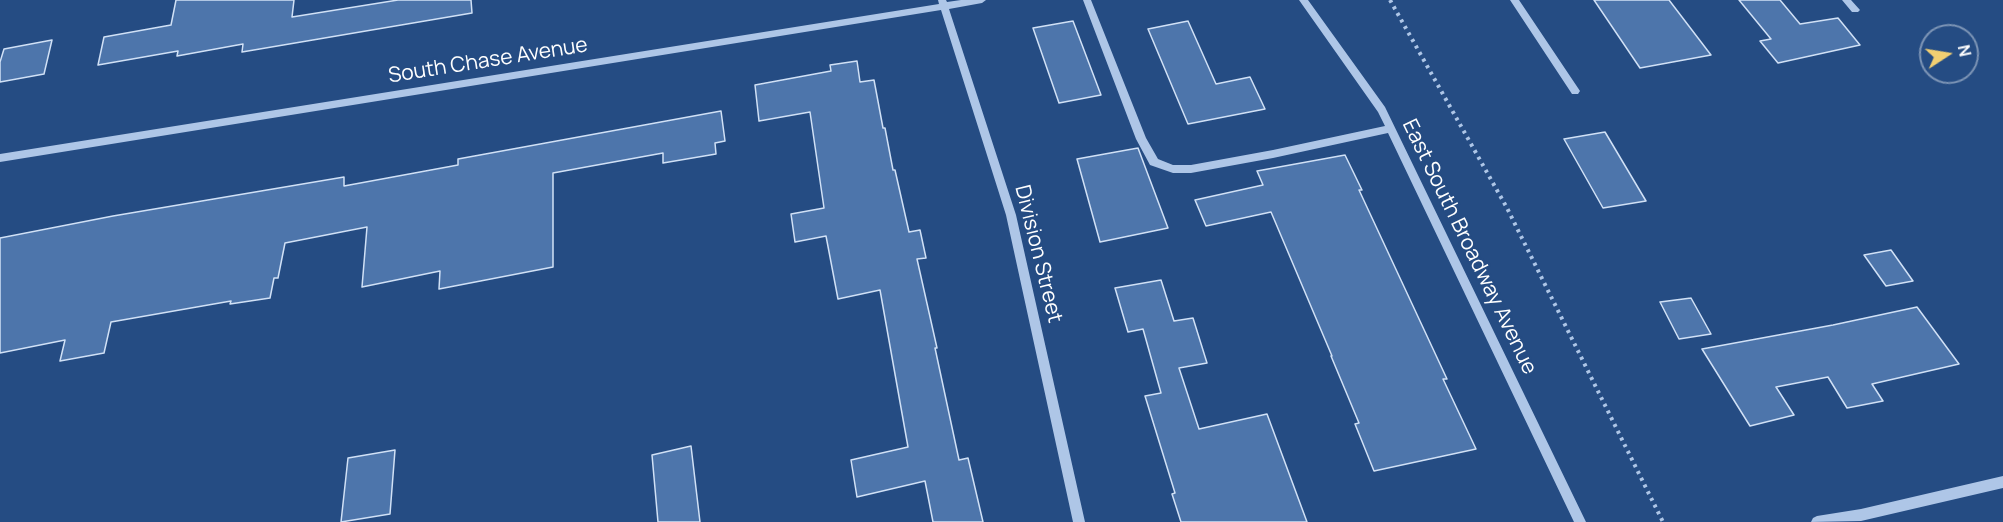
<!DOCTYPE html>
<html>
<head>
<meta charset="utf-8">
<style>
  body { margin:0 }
  #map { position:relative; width:2003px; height:522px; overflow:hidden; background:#254c83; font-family:Manrope,sans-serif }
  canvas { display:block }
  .north { position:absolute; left:1919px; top:24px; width:60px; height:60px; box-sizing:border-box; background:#254c83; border:2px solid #7c94b5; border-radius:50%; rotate:78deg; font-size:16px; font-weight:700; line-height:24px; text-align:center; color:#fff }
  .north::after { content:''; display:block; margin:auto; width:21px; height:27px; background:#f1cf72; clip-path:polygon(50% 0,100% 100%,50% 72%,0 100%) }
</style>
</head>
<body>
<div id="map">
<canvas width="2003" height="522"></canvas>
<div class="north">N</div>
</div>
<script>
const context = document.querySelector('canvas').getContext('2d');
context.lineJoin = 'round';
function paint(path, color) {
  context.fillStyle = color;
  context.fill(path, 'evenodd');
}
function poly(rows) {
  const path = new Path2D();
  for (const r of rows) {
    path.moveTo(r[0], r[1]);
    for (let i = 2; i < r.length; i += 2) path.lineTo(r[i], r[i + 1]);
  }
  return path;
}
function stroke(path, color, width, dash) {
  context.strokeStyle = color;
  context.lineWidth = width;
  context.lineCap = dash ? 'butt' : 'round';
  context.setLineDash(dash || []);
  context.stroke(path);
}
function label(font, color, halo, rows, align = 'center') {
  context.font = font + ' Manrope,sans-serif';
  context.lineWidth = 4.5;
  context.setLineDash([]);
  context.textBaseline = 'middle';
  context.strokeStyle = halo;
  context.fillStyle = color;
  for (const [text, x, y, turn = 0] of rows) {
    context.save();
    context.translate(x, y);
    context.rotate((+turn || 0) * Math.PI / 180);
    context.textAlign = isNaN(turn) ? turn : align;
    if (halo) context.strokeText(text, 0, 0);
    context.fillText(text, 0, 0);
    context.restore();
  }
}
const building = poly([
  [176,0,294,0,292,17,398,0,471,0,472,13,242,52,243,44,177,56,178,51,98,65,104,37,171,25,176,0],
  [1594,0,1669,0,1711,55,1640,68,1594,0],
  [1739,0,1780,0,1800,24,1838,18,1860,45,1778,63,1760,41,1771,39,1739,0],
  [1073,21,1101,95,1059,103,1033,28,1073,21],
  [1188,21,1216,84,1250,77,1265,109,1188,124,1148,29,1188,21],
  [52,40,44,74,0,82,0,62,4,49,52,40],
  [857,61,860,82,874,80,883,128,885,128,893,170,895,170,909,232,920,230,926,258,917,259,937,348,935,348,959,460,968,458,983,522,933,522,925,481,857,497,851,460,908,447,880,290,838,299,826,236,795,242,791,214,824,208,810,112,759,121,755,85,831,71,830,65,857,61],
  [721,111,725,141,715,143,716,154,663,163,663,153,553,173,553,267,439,289,440,271,362,287,367,227,285,243,278,278,274,278,270,298,230,304,231,301,111,322,104,353,60,361,65,340,0,353,0,238,113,216,344,177,344,186,458,165,458,159,721,111],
  [1605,132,1646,201,1603,208,1564,139,1605,132],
  [1138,148,1168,228,1100,242,1077,159,1138,148],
  [1345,155,1362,190,1359,190,1447,379,1443,379,1476,449,1374,471,1355,424,1359,423,1331,356,1332,356,1271,212,1206,226,1195,200,1263,185,1257,171,1345,155],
  [1891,250,1913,281,1886,286,1864,255,1891,250],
  [1161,280,1174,321,1193,318,1207,363,1179,368,1199,429,1267,414,1307,522,1181,522,1172,494,1175,493,1145,396,1161,393,1143,329,1128,332,1115,288,1161,280],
  [1691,298,1711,334,1679,339,1660,302,1691,298],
  [1917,307,1959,364,1872,384,1883,401,1847,408,1828,377,1776,387,1794,415,1750,426,1702,349,1833,325,1917,307],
  [691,446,700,522,658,522,652,455,691,446],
  [395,450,390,514,341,522,348,458,395,450]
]);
paint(building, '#4d75ab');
stroke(building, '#d1e1f6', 1.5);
stroke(poly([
  [1390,0,1507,208,1663,522]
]), '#aec6e7', 4, [3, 4.5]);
paint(poly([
  [938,0,946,0,947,2,961,0,986,0,982,3,949,9,1016,215,1085,522,1073,522,1006,215,941,10,0,162,0,154,939,4,938,0],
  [1083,0,1091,0,1146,138,1158,159,1173,165,1191,165,1273,150,1385,126,1378,112,1299,0,1308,0,1385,107,1586,522,1574,522,1388,133,1273,158,1191,173,1173,173,1150,165,1136,139,1083,0],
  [1510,0,1519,0,1578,88,1580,91,1578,94,1572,94,1510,0],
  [1842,0,1851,0,1860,10,1858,12,1852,12,1842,0],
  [2003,476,2003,488,1861,521,1811,522,1813,518,1817,516,1861,509,2003,476]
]), '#aec6e7');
label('21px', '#fff', '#254c83', [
  ["South Chase Avenue",488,61,-9],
  ["East South Broadway Avenue",1469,247,64],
  ["Division Street",1038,254,76]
]);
</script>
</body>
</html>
